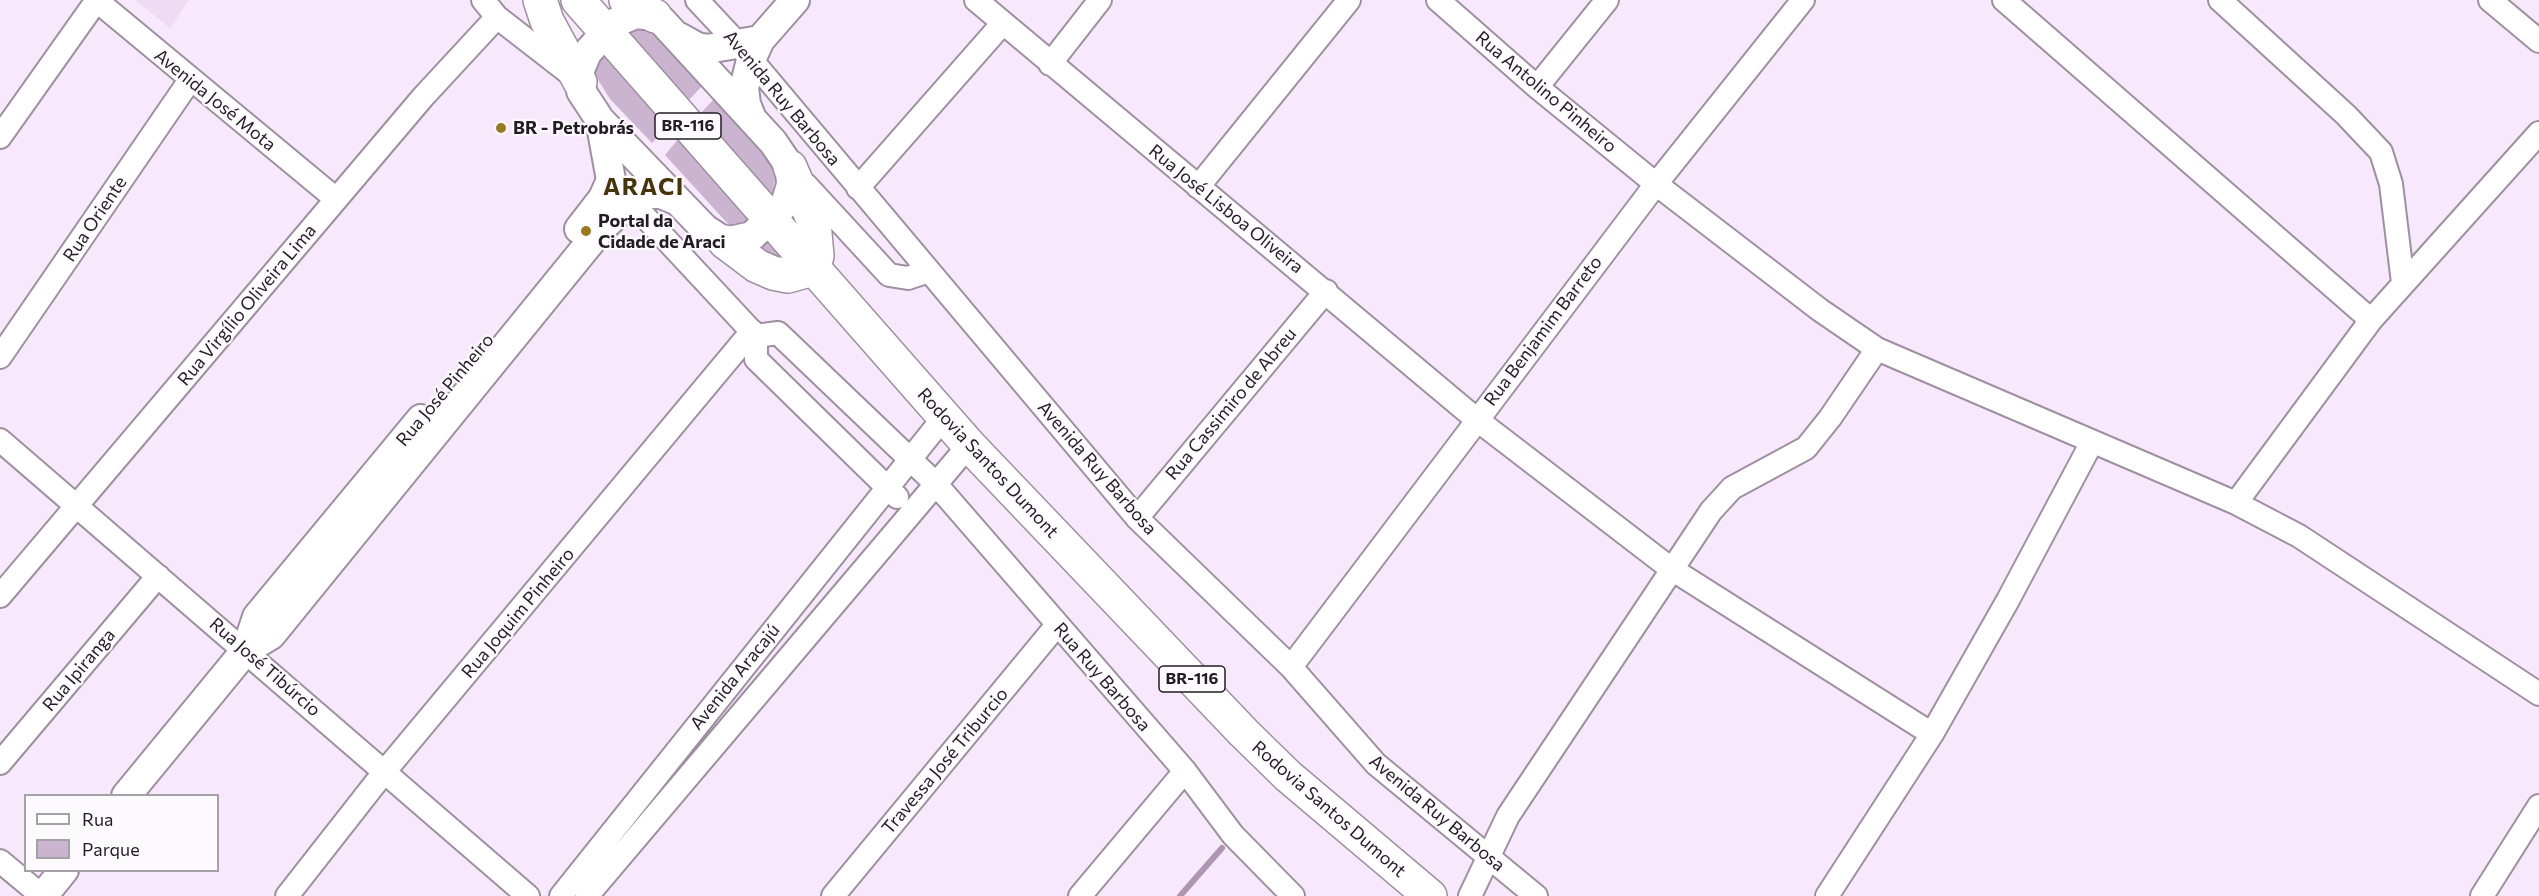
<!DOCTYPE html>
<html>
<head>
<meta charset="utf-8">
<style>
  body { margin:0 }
  #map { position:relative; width:2539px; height:896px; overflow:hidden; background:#f8e8fb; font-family:Commissioner,sans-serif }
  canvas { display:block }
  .legend { position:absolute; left:24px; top:794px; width:195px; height:78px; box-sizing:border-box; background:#fdfafe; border:2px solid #a5a2a7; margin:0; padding:8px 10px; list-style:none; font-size:18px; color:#221d24 }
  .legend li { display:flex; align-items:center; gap:12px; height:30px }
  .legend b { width:30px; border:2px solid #a5a2a7 }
</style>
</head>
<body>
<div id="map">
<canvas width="2539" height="896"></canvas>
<ul class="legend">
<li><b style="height:8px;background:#fff"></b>Rua</li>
<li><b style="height:16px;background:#cbb4cf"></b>Parque</li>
</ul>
</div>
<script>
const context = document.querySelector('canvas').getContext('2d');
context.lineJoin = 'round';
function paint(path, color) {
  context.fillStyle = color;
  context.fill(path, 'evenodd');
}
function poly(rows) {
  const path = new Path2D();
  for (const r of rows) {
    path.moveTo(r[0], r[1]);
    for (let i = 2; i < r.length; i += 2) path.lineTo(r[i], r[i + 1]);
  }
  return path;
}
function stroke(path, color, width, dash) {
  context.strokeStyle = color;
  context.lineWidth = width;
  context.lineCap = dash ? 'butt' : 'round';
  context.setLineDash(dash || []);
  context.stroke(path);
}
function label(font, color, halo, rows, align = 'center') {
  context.font = font + ' Commissioner,sans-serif';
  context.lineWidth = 4.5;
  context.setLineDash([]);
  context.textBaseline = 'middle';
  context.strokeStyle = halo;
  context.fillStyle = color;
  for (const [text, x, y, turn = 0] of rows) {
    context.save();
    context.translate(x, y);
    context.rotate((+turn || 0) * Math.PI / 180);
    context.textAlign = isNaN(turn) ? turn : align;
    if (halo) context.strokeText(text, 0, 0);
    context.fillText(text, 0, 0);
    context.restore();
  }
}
paint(poly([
  [135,0,189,0,170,28]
]), '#f0dbf4');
paint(poly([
  [644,27,660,39,703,85,686,103,619,32],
  [605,49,672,122,652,143,610,99,597,78,594,69],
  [716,97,764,152,776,172,770,204,697,117],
  [680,137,755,219,729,225,665,155],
  [766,228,800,268,749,243]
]), '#cbb4cf');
stroke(poly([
  [1180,896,1222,848]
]), '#ae96b3', 6);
const minor = poly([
  [96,0,336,199],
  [483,0,497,17,573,76],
  [697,0,739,45,1137,518,1291,667,1376,764,1536,896],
  [976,0,1476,419,1670,568,1932,734],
  [1438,0,1537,87,1656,184,1820,310,1877,349,2236,503,2299,536,2539,694],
  [2004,0,2371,320],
  [2220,0,2346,115,2381,152,2391,184,2403,283],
  [2490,0,2539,41],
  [1050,64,1100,0],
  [1537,87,1607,0],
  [0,137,97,0],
  [806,185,889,275,908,278,929,271],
  [1198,187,1349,0],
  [858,188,1003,23],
  [620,190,756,336,756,359,897,497],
  [756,336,778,333,935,483,1185,771,1233,835,1293,896],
  [0,357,190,80],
  [0,440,528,896],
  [2236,503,2371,320,2539,133],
  [1137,518,1326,291],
  [0,596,423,97,497,17],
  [1291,667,1656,184,1803,0],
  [0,763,158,576],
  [0,861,42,896],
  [287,896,385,771,752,331],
  [561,896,944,417],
  [587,896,969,445],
  [833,896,1057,625],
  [1080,896,1185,771],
  [1470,896,1508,816,1711,511,1732,488,1806,448,1830,418,1877,349],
  [1827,896,1932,734,2008,600,2092,442],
  [2482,896,2539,806]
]);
const major = poly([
  [636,14,655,16,662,21,773,142,790,167,791,185,785,204,752,236,725,242,705,229,600,120,581,91,579,72,587,53,614,23,636,14],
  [679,37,697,47,707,49,760,40],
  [752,119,746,104,744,88,751,60,760,40,795,0],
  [579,229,603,198,611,180,600,120],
  [246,650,257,617,421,419],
  [126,796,246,650,271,635,601,229,629,202,643,194,661,194,678,201],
  [43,896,64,870]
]);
const highway = poly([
  [540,0,547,21,580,82],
  [578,0,969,445,1244,733,1288,776,1430,896],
  [626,0,655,16],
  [790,167,814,222,817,256,813,269],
  [725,242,757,266,773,273,788,276,813,269]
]);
stroke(minor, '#9e8fa1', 26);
stroke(major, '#9e8fa1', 32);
stroke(highway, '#9e8fa1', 36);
stroke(minor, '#fff', 22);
stroke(major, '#fff', 28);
stroke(highway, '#fff', 33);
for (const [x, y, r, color] of [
  [501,128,6,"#9a7923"],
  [586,231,6,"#9a7923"]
]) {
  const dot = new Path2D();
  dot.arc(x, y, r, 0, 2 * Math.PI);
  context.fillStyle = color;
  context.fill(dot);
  stroke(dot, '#fdfafe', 2);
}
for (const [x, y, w] of [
  [688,126,66],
  [1192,679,66]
]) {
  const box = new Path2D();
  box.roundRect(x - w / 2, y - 13, w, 26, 4.5);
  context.fillStyle = '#fdfafe';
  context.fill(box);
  stroke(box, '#221d24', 1.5);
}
label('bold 16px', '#221d24', null, [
  ["BR-116",688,126],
  ["BR-116",1192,679]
]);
label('18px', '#221d24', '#fdfafe', [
  ["Rua Antolino Pinheiro",1546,92,40],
  ["Avenida Ruy Barbosa",782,98,50],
  ["Avenida José Mota",215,100,39],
  ["Rua José Lisboa Oliveira",1226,209,39],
  ["Rua Oriente",95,219,-56],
  ["Rua Virgílio Oliveira Lima",247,305,-50],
  ["Rua Benjamim Barreto",1543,331,-53],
  ["Rua José Pinheiro",445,390,-50],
  ["Rua Cassimiro de Abreu",1231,404,-50],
  ["Rodovia Santos Dumont",988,463,47],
  ["Avenida Ruy Barbosa",1097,468,49],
  ["Rua Joquim Pinheiro",518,613,-50],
  ["Rua José Tibúrcio",265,667,41],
  ["Rua Ipiranga",79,670,-50],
  ["Avenida Aracajú",735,677,-51],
  ["Rua Ruy Barbosa",1102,677,49],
  ["Travessa José Triburcio",945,761,-50],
  ["Rodovia Santos Dumont",1329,809,41],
  ["Avenida Ruy Barbosa",1437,813,40]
]);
label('bold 18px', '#221d24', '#fdfafe', [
  ["BR - Petrobrás",513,128],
  ["Portal da",598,221],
  ["Cidade de Araci",598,242]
], 'left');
context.letterSpacing = '1.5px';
label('bold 24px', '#45350c', '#fdfafe', [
  ["ARACI",644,187]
]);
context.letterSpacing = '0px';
</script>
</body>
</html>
